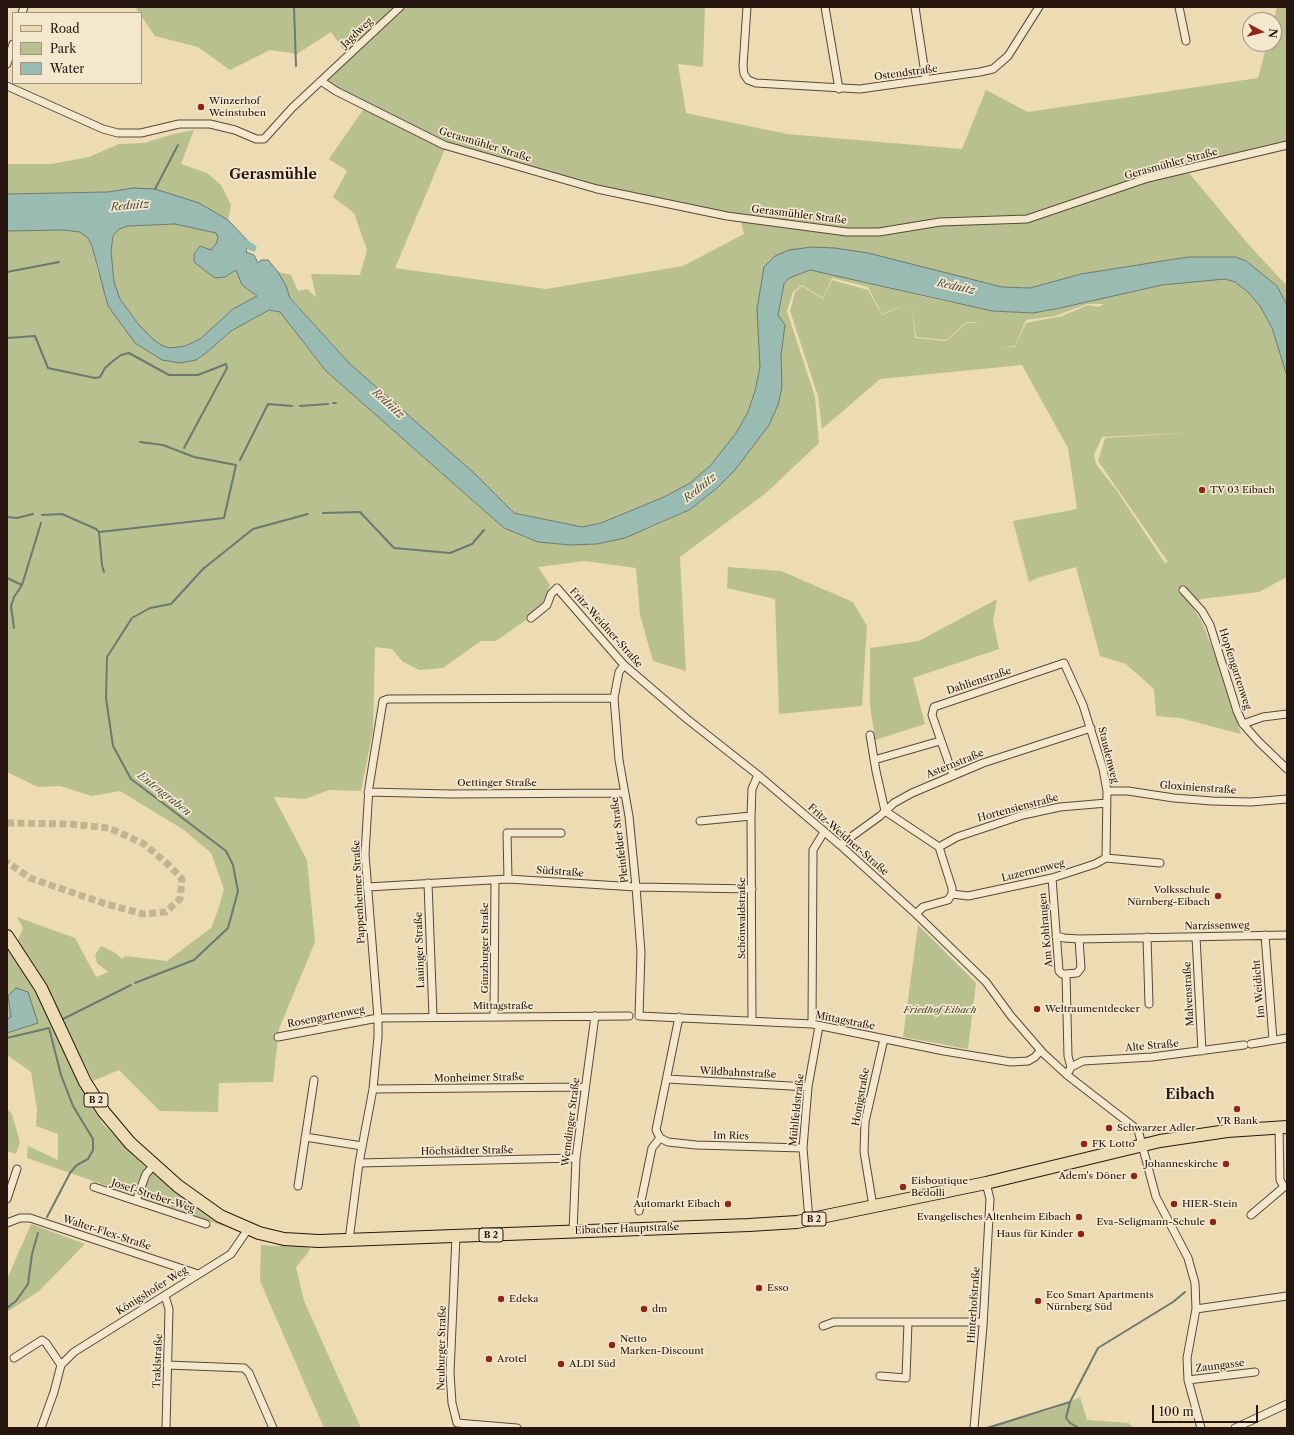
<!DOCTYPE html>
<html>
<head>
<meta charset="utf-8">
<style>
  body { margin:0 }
  #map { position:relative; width:1294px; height:1435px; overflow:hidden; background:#eddcb3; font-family:"Libre Caslon Text",serif }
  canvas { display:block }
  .frame { position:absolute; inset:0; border:8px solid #27160f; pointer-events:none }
  .legend { position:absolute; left:12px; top:12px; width:130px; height:72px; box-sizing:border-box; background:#f3e8ce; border:1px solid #a19482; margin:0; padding:5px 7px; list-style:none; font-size:12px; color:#27160f }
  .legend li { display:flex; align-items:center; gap:8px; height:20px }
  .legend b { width:20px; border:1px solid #a19482 }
  .north { position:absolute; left:1242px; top:12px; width:40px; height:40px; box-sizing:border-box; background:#f3e8ce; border:1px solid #a19482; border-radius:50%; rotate:97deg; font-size:11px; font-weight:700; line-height:16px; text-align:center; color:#27160f }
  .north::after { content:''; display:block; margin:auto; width:14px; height:18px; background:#8f2418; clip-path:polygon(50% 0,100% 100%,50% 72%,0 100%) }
  .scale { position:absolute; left:1152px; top:1405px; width:106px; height:18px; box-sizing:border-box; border:2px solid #27160f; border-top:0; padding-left:5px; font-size:12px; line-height:14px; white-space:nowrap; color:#27160f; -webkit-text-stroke:3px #f3e8ce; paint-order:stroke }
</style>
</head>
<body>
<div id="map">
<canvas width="1294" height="1435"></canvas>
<div class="frame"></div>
<ul class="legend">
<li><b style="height:5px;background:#eddcb3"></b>Road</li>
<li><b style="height:11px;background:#b7c08e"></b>Park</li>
<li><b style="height:11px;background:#9abbb1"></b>Water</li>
</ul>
<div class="north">N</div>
<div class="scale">100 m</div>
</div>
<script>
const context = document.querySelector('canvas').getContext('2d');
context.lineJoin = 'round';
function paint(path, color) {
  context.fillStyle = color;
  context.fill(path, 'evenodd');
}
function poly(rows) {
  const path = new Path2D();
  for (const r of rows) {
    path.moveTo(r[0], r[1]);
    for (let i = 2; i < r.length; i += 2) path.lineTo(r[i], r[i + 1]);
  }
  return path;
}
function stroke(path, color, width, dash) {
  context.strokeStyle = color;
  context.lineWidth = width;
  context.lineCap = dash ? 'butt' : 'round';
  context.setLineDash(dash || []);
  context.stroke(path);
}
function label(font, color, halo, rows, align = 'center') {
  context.font = font + ' "Libre Caslon Text",serif';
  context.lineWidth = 3.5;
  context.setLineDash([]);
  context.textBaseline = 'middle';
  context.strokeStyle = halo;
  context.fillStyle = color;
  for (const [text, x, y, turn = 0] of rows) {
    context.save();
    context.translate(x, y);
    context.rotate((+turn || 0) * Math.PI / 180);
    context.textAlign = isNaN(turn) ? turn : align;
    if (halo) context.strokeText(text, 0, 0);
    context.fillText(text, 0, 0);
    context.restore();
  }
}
paint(poly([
  [135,7,705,7,703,67,678,64,686,113,787,134,962,149,986,90,1028,112,1258,78,1267,44,1274,44,1274,20,1277,7,1287,7,1287,150,1189,173,1249,245,1287,286,1287,305,1277,286,1246,261,1188,257,1081,274,1030,288,1002,287,789,250,760,343,760,367,755,391,748,412,736,433,710,466,690,483,664,497,601,523,582,527,514,513,474,473,349,363,316,327,290,297,278,272,291,275,298,291,307,289,316,297,311,274,360,275,367,250,354,213,333,197,347,171,329,159,363,110,323,81,347,55,331,32,297,54,270,50,230,70,198,47,155,36,141,16,141,13,139,13],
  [445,149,594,185,739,215,744,234,683,266,546,289,395,268],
  [194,130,181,164,207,173,221,185,231,205,228,220,199,204,133,188,108,192,7,194,7,164,51,164,89,157,119,144,144,143,174,134],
  [175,224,216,233,218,238,216,244,211,250,225,277,236,270,242,285,257,296,233,309,200,339,185,346,170,348,161,345,154,340,139,325,120,299,114,282,111,251,113,236,119,229,127,226],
  [63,230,80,232,88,238,92,246,98,272,135,343,206,353,231,331,269,310,280,312,326,371,504,528,538,542,570,545,597,544,648,529,689,510,716,489,781,355,785,325,778,315,784,284,789,278,799,274,810,270,821,271,930,298,992,311,1033,313,1060,308,1162,285,1225,279,1235,282,1248,292,1260,306,1272,328,1287,376,1287,577,1259,592,1201,599,1191,605,1201,620,1220,667,1241,734,1180,718,1156,716,1154,689,1126,664,1100,656,1076,567,1037,578,1029,582,1013,521,1077,509,1068,448,1022,365,880,379,822,429,818,396,790,311,795,292,802,286,823,299,832,280,868,290,882,315,912,302,882,314,868,287,832,278,823,298,802,285,793,292,787,311,815,397,819,443,766,493,680,557,686,671,653,661,640,615,636,568,585,561,538,567,550,585,540,610,496,641,481,641,443,668,419,670,402,661,392,649,375,647,373,730,361,791,329,790,305,799,274,797,307,860,315,942,279,1029,273,1082,219,1083,218,1112,160,1111,119,1070,93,1081,70,1034,60,1038,102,1123,146,1168,183,1197,226,1227,27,1158,28,1146,58,1160,58,1134,36,1126,37,1109,31,1072,7,1055,7,1033,38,1023,11,1017,7,1019,7,942,14,950,23,928,17,917,75,938,96,977,108,972,97,963,95,955,101,946,114,952,122,959,125,956,167,961,211,928,218,910,224,889,211,853,184,830,120,791,92,796,60,786,38,787,7,772,7,231],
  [1087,304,1104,304,1098,307,1088,305,1062,316,1026,323,1015,347,1000,348,1015,346,1026,320,1055,316],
  [912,305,916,337,946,340,967,322,982,323,967,323,946,341,915,338],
  [1185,433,1105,438,1098,461,1168,562,1165,563,1117,491,1096,464,1094,455,1102,437],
  [728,567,781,571,853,602,867,626,862,706,779,714,775,599,727,588],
  [997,599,993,621,999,649,913,678,925,724,875,740,870,705,870,648,919,641],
  [918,925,976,983,968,1049,903,1037],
  [7,1109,12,1114,20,1142,16,1154,7,1151],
  [31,1224,85,1244,39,1291,7,1312,7,1279],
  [261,1245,273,1246,296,1245,310,1248,308,1253,296,1267,304,1301,361,1428,324,1428,260,1281],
  [1080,1397,1087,1420,1129,1423,1134,1428,984,1428,1054,1409]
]), '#b7c08e');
const water = poly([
  [133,188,155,189,199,203,228,220,249,242,246,252,254,255,258,263,261,260,268,260,278,272,286,286,290,298,349,363,474,473,514,513,582,527,601,523,664,497,690,483,710,466,736,433,748,412,755,391,760,367,757,309,764,267,775,256,789,250,812,247,835,248,868,253,1002,287,1030,288,1081,274,1188,257,1236,257,1246,261,1277,286,1287,305,1287,376,1272,328,1260,306,1248,292,1235,282,1225,279,1162,285,1060,308,1033,313,992,311,810,270,789,278,784,284,778,315,785,325,781,355,782,387,778,405,769,425,735,470,716,489,689,510,625,538,597,544,570,545,538,542,504,528,326,371,280,312,269,310,231,331,206,353,196,360,180,363,162,360,135,343,108,306,92,246,88,238,80,232,63,230,7,231,7,194,108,192,133,188],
  [175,224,216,233,218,238,216,244,211,250,200,246,194,254,194,262,215,278,225,277,236,270,242,285,257,296,233,309,200,339,185,346,170,348,161,345,154,340,139,325,120,299,114,282,111,251,113,236,119,229,128,226,175,224],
  [16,988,28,992,38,1023,7,1033,7,1019,11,1017,8,996,16,988]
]);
paint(water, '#9abbb1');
stroke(water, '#6c7970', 1);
stroke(poly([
  [294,7,296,66],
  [155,189,178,145],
  [7,272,59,262],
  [7,338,35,336,48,368,95,378,100,377,105,368,113,361,121,355,129,353,169,375,198,375,226,364,227,368,184,448],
  [333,403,336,403],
  [300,406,328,404],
  [240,460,268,404,292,406],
  [323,513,360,512,394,548,450,553,472,544,484,530],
  [42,515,62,514,96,529,99,532,224,518,236,465,194,457,163,445,140,442],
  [7,517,17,518,33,514],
  [99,532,102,565,104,572],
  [7,578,22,585],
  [14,628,11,606,14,597,22,585,41,523],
  [135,983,194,960,228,928,238,891,233,865,226,851,131,779,113,746,106,698,107,657,132,618,150,608,171,604,203,569,253,529,308,514],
  [61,1020,131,985],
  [7,1038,49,1028,61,1075,73,1106,93,1139,93,1150,88,1159,77,1165,70,1173,47,1217],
  [7,1308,16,1301,28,1284,32,1254,38,1233],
  [987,1428,1070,1402],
  [1079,1428,1070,1423,1066,1418,1070,1402,1098,1348,1173,1302,1185,1292]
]), '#6c7970', 2);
stroke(poly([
  [242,241,253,248]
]), '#9abbb1', 7);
stroke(poly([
  [7,823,69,824,109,828,144,844,170,866,182,879,180,899,166,912,143,914,106,904,30,878,7,862]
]), '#c5b492', 7, [7, 3.5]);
const minor = poly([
  [747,7,743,66,744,74,748,80,756,83,860,89,980,72,993,69,1008,56,1039,7],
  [825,7,839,89],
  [915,7,926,80],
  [1179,7,1186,41],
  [22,13,24,7],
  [7,64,13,44],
  [321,81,336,91,444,145,597,189,727,216,847,232,879,232,940,222,1027,219,1148,178,1287,145],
  [7,86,103,129,118,133,141,133,179,124,210,124,235,130,256,139,264,139,292,108,400,7],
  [1183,590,1202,611,1210,625,1237,711,1243,724,1259,742,1287,769],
  [531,618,547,605,551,594,557,588,624,665,687,719,758,775,840,845,916,914,986,982,1011,1016,1043,1053,1067,1075,1138,1130,1156,1197,1188,1258,1195,1283,1196,1309,1187,1358,1188,1380,1201,1428],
  [624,665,619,672,614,698,619,760,629,816,636,887,641,952,639,1016,812,1024,944,1051,1011,1062,1028,1061,1035,1057,1040,1051],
  [1243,724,1263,717,1287,714],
  [870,735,876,771,885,811,939,847,952,888,952,894],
  [874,760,940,741],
  [953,775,932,715,934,707,1064,663,1083,705,1103,769,1107,791,1106,858],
  [1107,791,1128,791,1174,798,1212,801,1251,802,1287,799],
  [368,792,450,794,625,793],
  [700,821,751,816],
  [840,845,880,816,894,803,912,793,983,763,1091,728],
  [939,847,957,837,1023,815,1060,807,1107,803],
  [1052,878,1059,971,1062,974,1066,974,1068,1056,1071,1067],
  [508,879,507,833,561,833],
  [428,883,433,1016],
  [367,887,508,879,636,887,752,889],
  [952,894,968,896,1052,878,1095,864,1106,858,1160,863],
  [916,914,923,907,948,900,952,894],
  [1265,935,1273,1040],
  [1056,936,1064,938,1079,939,1287,935],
  [1147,937,1149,1004],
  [1196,937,1202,1051],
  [1066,974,1077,973,1081,968,1079,939],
  [494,1016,495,880],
  [679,1017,656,1130,660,1138,668,1142,696,1145,803,1148],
  [752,1021,751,816,752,789,758,775],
  [812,1024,813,850,824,832],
  [278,1037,378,1018,629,1016],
  [1251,1044,1287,1038],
  [1069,1071,1071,1067,1083,1061,1152,1057,1244,1045],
  [667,1079,808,1087],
  [373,1089,584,1087],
  [305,1137,362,1146],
  [359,1163,576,1158],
  [298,1186,314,1080],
  [94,1187,206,1224],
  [7,1199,17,1169],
  [136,1201,146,1174,154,1165],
  [873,1206,864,1152,865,1122,884,1039],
  [639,1211,652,1148,660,1138],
  [1251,1215,1284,1187,1280,1180,1279,1127],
  [809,1220,803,1148,808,1087,819,1026],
  [7,1223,20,1218,30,1218,198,1274],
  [573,1232,576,1158,595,1016],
  [456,1236,450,1373,452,1403,457,1423,517,1428],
  [349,1240,359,1163,373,1089,378,1037,378,1018,365,854,369,787,383,701,388,699,614,698],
  [165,1296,169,1309,166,1428],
  [1196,1309,1287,1296],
  [823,1326,834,1322,983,1322],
  [14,1358,42,1340,46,1343,61,1365],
  [167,1365,244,1368,249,1373,273,1428],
  [880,1376,906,1378,908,1322],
  [1188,1380,1255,1372],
  [41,1428,54,1392,61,1365,74,1352,231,1254,248,1229],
  [974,1428,983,1326,990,1199,986,1183],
  [1235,1428,1287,1404]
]);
const primary = poly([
  [7,936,41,988,85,1082,104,1112,130,1143,178,1186,220,1216,259,1233,284,1239,319,1241,749,1225,797,1222,986,1183,1160,1141,1227,1131,1287,1127]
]);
stroke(minor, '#584838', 9);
stroke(primary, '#27160f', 14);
stroke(minor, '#f3e8ce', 7);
stroke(primary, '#eddcb3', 12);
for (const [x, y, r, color] of [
  [201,107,4,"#8f2418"],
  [1202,490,4,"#8f2418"],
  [1218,896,4,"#8f2418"],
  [1037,1009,4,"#8f2418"],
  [1237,1109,4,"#8f2418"],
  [1109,1128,4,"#8f2418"],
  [1084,1144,4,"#8f2418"],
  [1226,1164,4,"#8f2418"],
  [1134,1176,4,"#8f2418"],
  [903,1187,4,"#8f2418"],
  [728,1204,4,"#8f2418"],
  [1174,1204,4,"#8f2418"],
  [1079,1217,4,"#8f2418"],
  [1213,1222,4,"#8f2418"],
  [1081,1234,4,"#8f2418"],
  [759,1288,4,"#8f2418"],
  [501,1299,4,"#8f2418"],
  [1038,1301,4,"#8f2418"],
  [644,1309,4,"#8f2418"],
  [612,1345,4,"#8f2418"],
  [489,1359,4,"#8f2418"],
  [561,1364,4,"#8f2418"]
]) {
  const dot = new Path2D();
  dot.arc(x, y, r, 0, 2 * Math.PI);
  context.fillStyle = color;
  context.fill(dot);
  stroke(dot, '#f3e8ce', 1.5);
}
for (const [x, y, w] of [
  [96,1100,24],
  [814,1219,24],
  [491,1235,24]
]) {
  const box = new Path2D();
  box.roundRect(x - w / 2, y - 7, w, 14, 3);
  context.fillStyle = '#f3e8ce';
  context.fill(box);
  stroke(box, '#27160f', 1);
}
label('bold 9px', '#27160f', null, [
  ["B 2",96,1100],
  ["B 2",814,1219],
  ["B 2",491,1235]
]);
label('10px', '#27160f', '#f3e8ce', [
  ["Jagdweg",357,33,-43],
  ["Ostendstraße",906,73,-8],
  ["Gerasmühler Straße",485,145,17],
  ["Gerasmühler Straße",1171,164,-15],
  ["Gerasmühler Straße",799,215,7],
  ["Fritz-Weidner-Straße",606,628,48],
  ["Hopfengartenweg",1235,669,72],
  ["Dahlienstraße",979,681,-18],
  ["Staudenweg",1108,755,76],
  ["Asternstraße",955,764,-22],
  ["Oettinger Straße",497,783],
  ["Gloxinienstraße",1198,788,4],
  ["Hortensienstraße",1018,808,-15],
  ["Pleinfelder Straße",620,840,-97],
  ["Fritz-Weidner-Straße",848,840,41],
  ["Luzernenweg",1033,871,-14],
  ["Südstraße",560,872,4],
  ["Pappenheimer Straße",359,892,-93],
  ["Schönwaldstraße",742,918,-90],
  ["Narzissenweg",1217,926,-1],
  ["Am Kohlrangen",1046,930,-95],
  ["Günzburger Straße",485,948,-90],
  ["Lauinger Straße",420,950,-92],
  ["Im Weidicht",1259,989,-95],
  ["Malvenstraße",1189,994,-93],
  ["Mittagstraße",503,1006],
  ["Rosengartenweg",326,1017,-11],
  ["Mittagstraße",845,1021,11],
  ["Alte Straße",1152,1046,-5],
  ["Wildbahnstraße",738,1073,3],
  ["Monheimer Straße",479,1078,-1],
  ["Honigstraße",861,1097,-80],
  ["Mühlfeldstraße",797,1110,-84],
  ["Wemdinger Straße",571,1122,-83],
  ["Im Ries",731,1136,1],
  ["Höchstädter Straße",467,1151,-1],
  ["Josef-Streber-Weg",153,1196,18],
  ["Eibacher Hauptstraße",627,1229,-2],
  ["Walter-Flex-Straße",107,1233,18],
  ["Königshofer Weg",152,1291,-32],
  ["Hinterhofstraße",974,1305,-86],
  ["Neuburger Straße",442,1348,-89],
  ["Traklstraße",158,1361,-88],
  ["Zaungasse",1220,1366,-7]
]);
label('10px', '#27160f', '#f3e8ce', [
  ["Winzerhof",209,101],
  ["Weinstuben",209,113],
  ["TV 03 Eibach",1210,490],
  ["Volksschule",1210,890,"right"],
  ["Nürnberg-Eibach",1210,902,"right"],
  ["Weltraumentdecker",1045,1009],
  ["VR Bank",1237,1121,"center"],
  ["Schwarzer Adler",1117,1128],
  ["FK Lotto",1092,1144],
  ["Johanneskirche",1218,1164,"right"],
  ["Adem's Döner",1126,1176,"right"],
  ["Eisboutique",911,1181],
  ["Bedolli",911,1193],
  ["Automarkt Eibach",720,1204,"right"],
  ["HIER-Stein",1182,1204],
  ["Evangelisches Altenheim Eibach",1071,1217,"right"],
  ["Eva-Seligmann-Schule",1205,1222,"right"],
  ["Haus für Kinder",1073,1234,"right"],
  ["Esso",767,1288],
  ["Eco Smart Apartments",1046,1295],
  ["Nürnberg Süd",1046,1307],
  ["Edeka",509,1299],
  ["dm",652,1309],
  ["Netto",620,1339],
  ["Marken-Discount",620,1351],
  ["Arotel",497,1359],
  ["ALDI Süd",569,1364]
], 'left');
label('italic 10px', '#524935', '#f3e8ce', [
  ["Friedhof Eibach",940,1010]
]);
label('italic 11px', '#4f5048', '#f3e8ce', [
  ["Rednitz",130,206,-5],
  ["Rednitz",956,287,12],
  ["Rednitz",388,404,42],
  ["Rednitz",700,488,-39],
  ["Entengraben",164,794,38]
]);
label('bold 14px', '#27160f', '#f3e8ce', [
  ["Gerasmühle",273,175],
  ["Eibach",1190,1095]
]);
</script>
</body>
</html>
